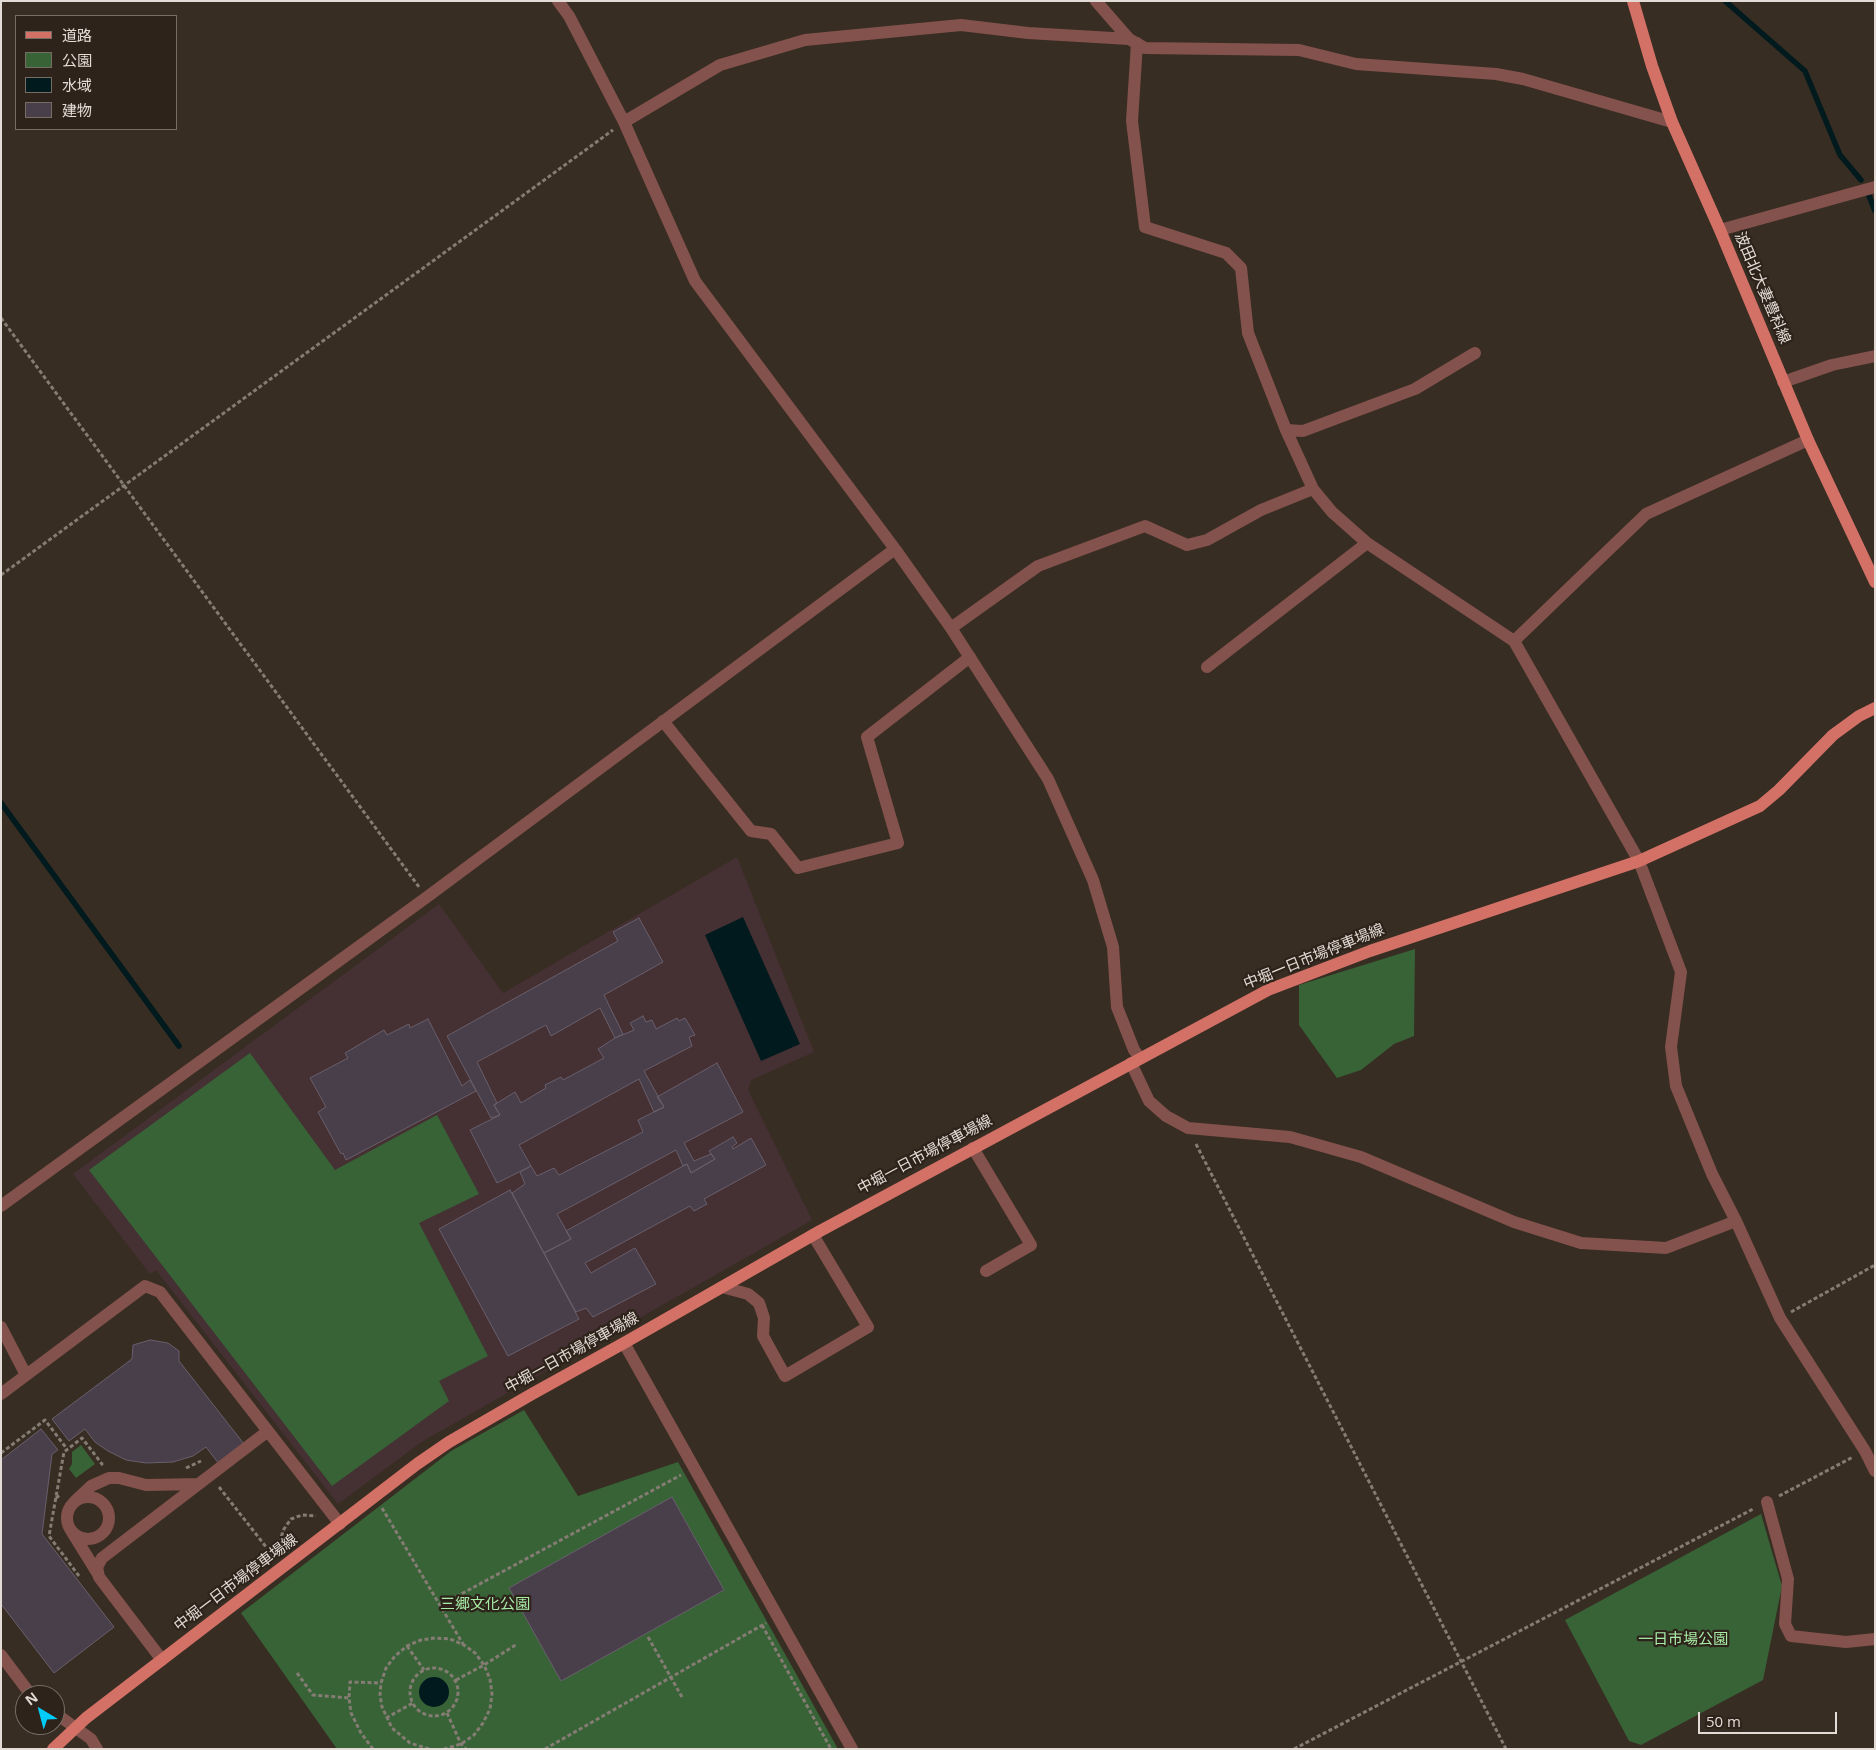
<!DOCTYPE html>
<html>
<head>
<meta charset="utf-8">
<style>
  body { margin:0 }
  #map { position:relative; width:1876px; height:1750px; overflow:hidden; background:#382d23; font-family:"Open Sans","Noto Sans JP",sans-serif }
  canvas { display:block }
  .frame { position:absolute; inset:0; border:2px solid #e3dbd5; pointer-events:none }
  .legend { position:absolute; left:15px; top:15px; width:162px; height:115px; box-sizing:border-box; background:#2e231a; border:1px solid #766d65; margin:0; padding:6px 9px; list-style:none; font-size:15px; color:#e3dbd5 }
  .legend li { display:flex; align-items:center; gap:10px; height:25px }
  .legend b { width:25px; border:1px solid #766d65 }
  .north { position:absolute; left:15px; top:1685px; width:50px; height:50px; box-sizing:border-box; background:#2e231a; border:1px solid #766d65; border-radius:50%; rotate:323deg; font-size:14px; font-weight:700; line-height:20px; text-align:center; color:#e3dbd5 }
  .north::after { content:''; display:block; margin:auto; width:18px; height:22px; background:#00cbf9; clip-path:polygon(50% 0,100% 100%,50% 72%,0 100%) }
  .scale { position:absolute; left:1698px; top:1712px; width:139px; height:22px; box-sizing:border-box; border:2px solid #e3dbd5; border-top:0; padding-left:6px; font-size:15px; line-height:18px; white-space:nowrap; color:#e3dbd5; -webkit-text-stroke:4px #2e231a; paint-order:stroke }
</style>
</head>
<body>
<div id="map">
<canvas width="1876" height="1750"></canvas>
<div class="frame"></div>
<ul class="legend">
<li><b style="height:6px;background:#d37166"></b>道路</li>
<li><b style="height:14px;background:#376337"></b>公園</li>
<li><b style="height:14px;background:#001a1d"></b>水域</li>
<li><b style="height:14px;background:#483f4b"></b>建物</li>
</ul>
<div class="north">N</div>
<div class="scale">50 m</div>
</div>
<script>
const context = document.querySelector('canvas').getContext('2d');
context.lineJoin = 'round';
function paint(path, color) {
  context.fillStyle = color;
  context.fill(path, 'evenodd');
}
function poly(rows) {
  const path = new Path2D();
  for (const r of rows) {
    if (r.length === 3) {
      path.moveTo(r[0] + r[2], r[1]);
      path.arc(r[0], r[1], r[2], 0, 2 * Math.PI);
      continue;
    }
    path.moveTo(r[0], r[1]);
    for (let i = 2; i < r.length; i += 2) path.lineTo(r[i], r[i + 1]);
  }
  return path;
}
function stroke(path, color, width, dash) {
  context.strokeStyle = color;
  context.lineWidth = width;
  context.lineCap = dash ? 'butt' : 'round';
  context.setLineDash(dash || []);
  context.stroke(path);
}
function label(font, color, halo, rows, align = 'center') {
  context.font = font + ' "Open Sans","Noto Sans JP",sans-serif';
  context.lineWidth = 4.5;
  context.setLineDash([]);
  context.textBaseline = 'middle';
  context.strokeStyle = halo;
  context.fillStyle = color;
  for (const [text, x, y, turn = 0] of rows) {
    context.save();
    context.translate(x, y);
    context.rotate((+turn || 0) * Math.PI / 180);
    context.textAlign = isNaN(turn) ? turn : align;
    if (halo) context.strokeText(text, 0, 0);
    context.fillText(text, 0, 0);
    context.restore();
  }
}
paint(poly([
  [737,857,814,1052,751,1080,748,1090,812,1220,423,1441,338,1504,156,1270,150,1274,73,1174,439,904,503,993]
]), '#453033');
paint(poly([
  [1415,949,1414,1036,1394,1044,1361,1070,1337,1078,1299,1025,1299,985],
  [250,1053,335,1170,437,1115,479,1194,419,1223,488,1356,439,1381,449,1401,332,1486,89,1170],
  [524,1410,578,1496,678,1462,838,1749,337,1749,241,1613,451,1451],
  [81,1445,95,1464,76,1478,69,1469,72,1464,72,1452],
  [1761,1514,1782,1586,1763,1680,1641,1745,1629,1741,1565,1620]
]), '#376337');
paint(poly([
  [743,917,800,1044,761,1061,705,935],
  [434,1692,15]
]), '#001a1d');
stroke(poly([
  [1725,1,1805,71,1840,155,1861,180],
  [1867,191,1875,211],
  [1,803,179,1046]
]), '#001a1d', 5.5);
const building = poly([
  [639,918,663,962,604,995,623,1034,615,1038,600,1008,551,1036,546,1025,477,1062,497,1103,494,1105,500,1115,491,1118,447,1036,618,941,613,932,639,918],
  [643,1016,646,1022,652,1020,656,1029,677,1018,679,1021,685,1018,695,1035,689,1037,692,1046,644,1071,664,1107,654,1112,639,1079,519,1145,531,1166,497,1183,470,1130,500,1115,494,1105,515,1092,521,1103,546,1088,545,1085,561,1077,563,1080,604,1058,598,1049,615,1038,634,1030,630,1023,643,1016],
  [428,1019,462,1086,470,1080,476,1091,346,1160,343,1153,341,1154,318,1112,326,1107,310,1078,348,1058,345,1053,384,1030,387,1035,409,1024,410,1028,428,1019],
  [717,1063,743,1112,684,1143,694,1161,711,1154,715,1159,691,1173,687,1164,683,1166,676,1150,557,1214,571,1239,544,1253,512,1193,525,1184,520,1172,531,1166,537,1176,554,1168,559,1175,643,1132,638,1120,664,1107,657,1097,717,1063],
  [733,1137,737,1143,732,1147,733,1149,751,1138,766,1165,704,1199,707,1204,694,1211,690,1206,585,1263,591,1273,635,1248,656,1284,593,1317,586,1308,576,1312,544,1253,571,1239,566,1231,683,1166,687,1164,691,1173,715,1159,709,1151,733,1137],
  [510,1190,579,1319,508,1356,439,1229,510,1190],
  [150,1340,168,1343,179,1351,179,1361,244,1444,219,1464,206,1447,193,1456,173,1462,146,1463,126,1460,108,1451,95,1442,85,1429,69,1441,52,1419,132,1359,133,1345,150,1340],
  [41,1429,58,1450,52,1454,42,1534,114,1627,54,1673,1,1604,1,1460,41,1429],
  [672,1497,724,1590,561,1681,509,1588,672,1497]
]);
paint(building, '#483f4b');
stroke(building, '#695f6b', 1);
stroke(poly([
  [1,318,419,887],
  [1,575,613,130],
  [1196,1144,1506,1749],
  [1791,1312,1875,1265],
  [1,1453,45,1420,67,1449],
  [186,1468,201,1461],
  [219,1487,274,1557],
  [1779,1496,1853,1457],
  [56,1498,61,1494],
  [382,1508,463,1644],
  [281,1549,280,1540,284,1529,291,1519,302,1515,316,1516],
  [79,1576,49,1536,64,1452,82,1438,102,1464,100,1465],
  [439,1606,681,1475],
  [762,1625,831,1749],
  [648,1637,682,1697],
  [407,1646,424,1670],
  [434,1692,24],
  [297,1673,313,1695,349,1698],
  [456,1680,484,1665,517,1644],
  [447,1713,461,1744,466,1749],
  [386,1718,413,1703],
  [373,1749,361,1733,351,1713,349,1698,350,1682,381,1683],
  [429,1749,410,1743,392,1728,382,1707,380,1695,381,1683,386,1668,395,1656,407,1646,421,1640,435,1638,450,1639,464,1645,475,1653,484,1665,490,1679,492,1694,490,1709,483,1723,474,1735,461,1744,444,1749],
  [545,1749,766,1623],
  [1294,1749,1753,1509]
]), '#857c73', 3, [4, 2.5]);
stroke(poly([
  [558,1,569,16,624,122,695,281,895,549,951,628,1048,779,1093,880,1113,947,1117,1007,1134,1050,1140,1058],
  [1096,1,1129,39,1145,48,1299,50,1356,64,1496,74,1523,79,1672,122],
  [1137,43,1132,121,1145,227,1226,253,1241,268,1248,333,1286,430,1313,489,1332,512,1367,543,1514,641,1639,861,1681,972,1671,1047,1676,1086,1712,1174,1736,1221,1780,1318,1865,1451,1875,1471],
  [624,122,720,65,805,40,961,25,1028,33,1129,39],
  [1720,230,1875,187],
  [1783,382,1832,365,1875,356],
  [1286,430,1303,431,1415,389,1475,353],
  [951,628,1038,566,1145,526,1187,545,1207,540,1261,510,1313,489],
  [1514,641,1646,514,1808,440],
  [1207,667,1367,543],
  [663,721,751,831,771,834,798,868,898,843,867,737,970,657],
  [1131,1063,1149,1101,1166,1116,1188,1128,1290,1137,1361,1157,1514,1222,1581,1243,1666,1248,1736,1221],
  [973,1148,1031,1245,986,1271],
  [1,1206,427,897,895,549],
  [722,1287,748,1294,759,1303,764,1318,763,1336,785,1376,868,1327,813,1235],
  [1,1327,26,1375],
  [624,1343,852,1749],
  [1,1394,145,1286,160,1292,340,1524],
  [88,1518,21],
  [74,1502,91,1486,109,1478,119,1478,146,1485,199,1484],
  [1767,1502,1788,1579,1785,1624,1791,1636,1846,1642,1875,1639],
  [72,1532,98,1574],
  [1,1655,31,1695],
  [162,1660,99,1577,97,1567,102,1558,268,1431],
  [55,1713,91,1739,97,1749]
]), '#83524c', 12);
stroke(poly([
  [1633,1,1652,66,1672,122,1720,230,1808,440,1875,582],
  [53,1749,86,1718,417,1464,449,1442,532,1394,624,1343,820,1231,1268,990,1370,951,1639,861,1760,806,1779,790,1833,735,1859,716,1875,708]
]), '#d37166', 12);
label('15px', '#e3dbd5', '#2e231a', [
  ["波田北大妻豊科線",1762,288,67],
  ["中堀一日市場停車場線",1314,957,-22],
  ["中堀一日市場停車場線",925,1155,-28],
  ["中堀一日市場停車場線",572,1353,-29],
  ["中堀一日市場停車場線",236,1583,-37]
]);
label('15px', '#a7eca6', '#2e231a', [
  ["三郷文化公園",485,1605],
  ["一日市場公園",1683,1640]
]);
</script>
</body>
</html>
